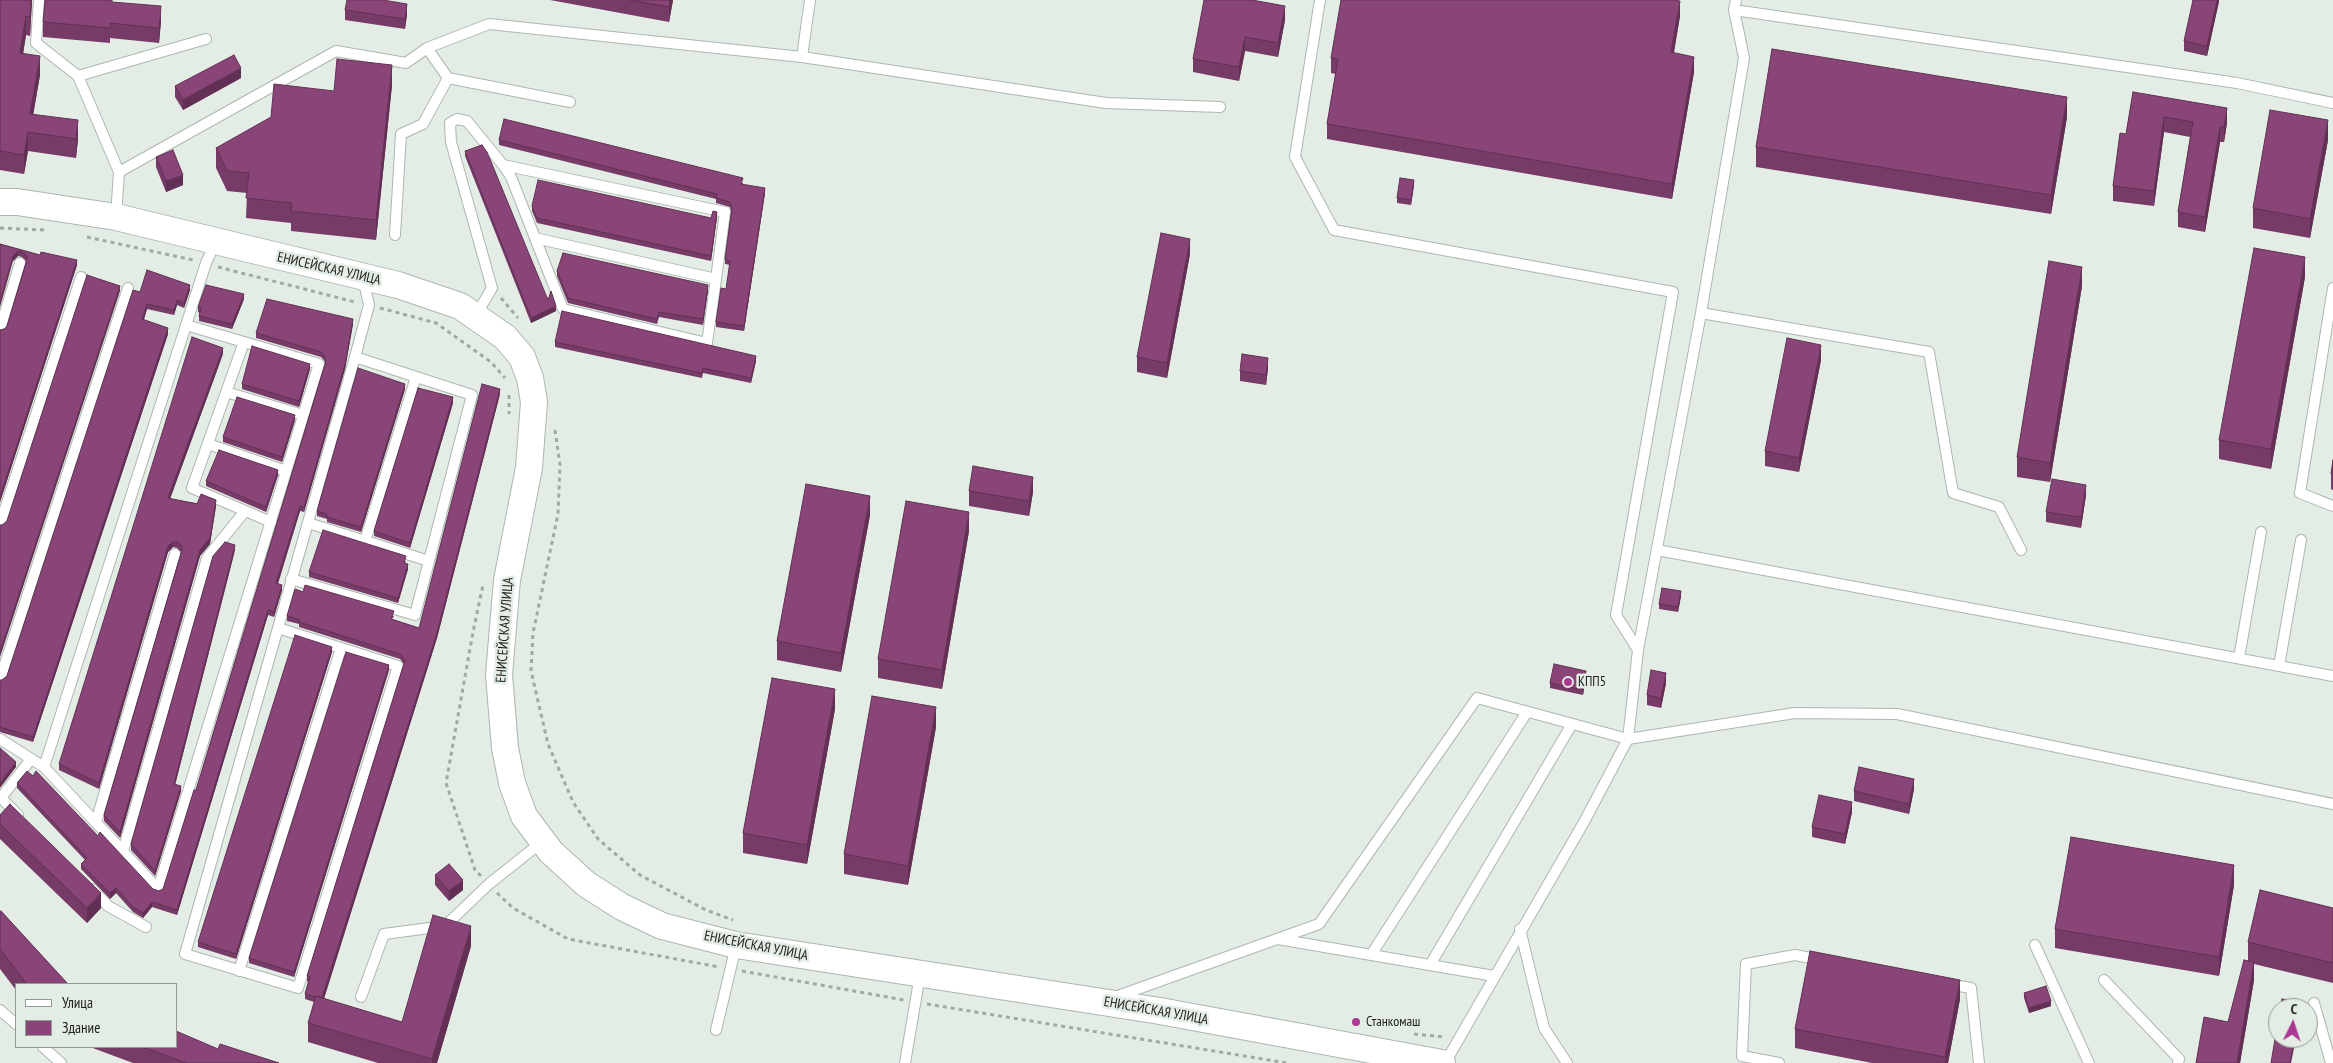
<!DOCTYPE html>
<html>
<head>
<meta charset="utf-8">
<style>
  body { margin:0 }
  #map { position:relative; width:2333px; height:1063px; overflow:hidden; background:#e3ede5; font-family:"PT Sans Narrow",sans-serif }
  canvas { display:block }
  .legend { position:absolute; left:15px; top:983px; width:162px; height:65px; box-sizing:border-box; background:#e3ede5; border:1px solid #939b95; margin:0; padding:6px 9px; list-style:none; font-size:15px; color:#1c1f1c }
  .legend li { display:flex; align-items:center; gap:10px; height:25px }
  .legend b { width:25px; border:1px solid #939b95 }
  .north { position:absolute; left:2268px; top:998px; width:50px; height:50px; box-sizing:border-box; background:#e3ede5; border:1px solid #939b95; border-radius:50%; rotate:4deg; font-size:14px; font-weight:700; line-height:20px; text-align:center; color:#1c1f1c }
  .north::after { content:''; display:block; margin:auto; width:18px; height:22px; background:#ab3892; clip-path:polygon(50% 0,100% 100%,50% 72%,0 100%) }
</style>
</head>
<body>
<div id="map">
<canvas width="2333" height="1063"></canvas>
<ul class="legend">
<li><b style="height:6px;background:#fff"></b>Улица</li>
<li><b style="height:14px;background:#8a4578"></b>Здание</li>
</ul>
<div class="north">С</div>
</div>
<script>
const context = document.querySelector('canvas').getContext('2d');
context.lineJoin = 'round';
function poly(rows) {
  const path = new Path2D();
  for (const r of rows) {
    path.moveTo(r[0], r[1]);
    for (let i = 2; i < r.length; i += 2) path.lineTo(r[i], r[i + 1]);
  }
  return path;
}
function stroke(path, color, width, dash) {
  context.strokeStyle = color;
  context.lineWidth = width;
  context.lineCap = dash ? 'butt' : 'round';
  context.setLineDash(dash || []);
  context.stroke(path);
}
function paint(path, color) {
  context.fillStyle = color;
  context.fill(path, 'evenodd');
}
function label(font, color, halo, rows, align = 'center') {
  context.font = font + ' "PT Sans Narrow",sans-serif';
  context.lineWidth = 5;
  context.setLineDash([]);
  context.textBaseline = 'middle';
  context.strokeStyle = halo;
  context.fillStyle = color;
  for (const [text, x, y, turn = 0] of rows) {
    context.save();
    context.translate(x, y);
    context.rotate((+turn || 0) * Math.PI / 180);
    context.textAlign = isNaN(turn) ? turn : align;
    if (halo) context.strokeText(text, 0, 0);
    context.fillText(text, 0, 0);
    context.restore();
  }
}
const service = poly([
  [39,0,36,43,78,76,119,172],
  [1320,0,1295,157,1334,230,1673,292,1616,615,1638,650],
  [1734,10,2237,83,2333,103],
  [427,48,448,78],
  [802,57,810,0],
  [78,76,206,39],
  [503,165,511,177,563,309,707,343,716,279],
  [116,216,119,172,336,51,406,63,427,48,489,24,802,57,1106,103,1220,107],
  [395,235,401,134,423,124,448,78,570,102],
  [2333,288,2300,493,2333,506],
  [1701,313,1929,352,1953,493,1999,507,2021,550],
  [476,315,492,288,451,142,450,123,457,119,467,121,503,165,725,212,716,279,535,238],
  [0,329,20,263],
  [244,342,192,488,271,522],
  [226,392,303,415],
  [208,444,286,471],
  [308,523,429,561],
  [0,524,81,277],
  [365,541,416,377],
  [1657,550,2333,676],
  [291,579,415,615,472,395,355,357],
  [278,628,398,666,298,988,185,954,278,628,355,357,369,305,363,278],
  [2239,658,2261,532],
  [2279,666,2301,540],
  [0,679,128,288],
  [0,739,44,767,158,889,319,364,186,325],
  [44,767,206,263,215,243],
  [0,797,18,815],
  [1,798,31,759],
  [96,822,175,554],
  [123,851,207,558,245,511],
  [92,889,108,906,146,927],
  [1520,929,1544,1028,1567,1063],
  [1278,939,1494,976],
  [2035,945,2089,1063],
  [1371,955,1527,712],
  [1430,965,1572,724],
  [239,971,341,648],
  [2104,980,2179,1059,2178,1063],
  [1948,984,1971,988,1979,1063],
  [361,997,384,934,445,926,489,884,543,841],
  [1115,997,1319,924,1477,698,1628,739,1795,713,1897,714,2333,804],
  [2314,1003,2331,1063],
  [0,1010,16,1024],
  [716,1030,736,946],
  [43,1047,61,1063],
  [905,1063,920,975],
  [1445,1063,1584,822,1628,739,1638,650,1701,313,1744,58,1734,10,1736,0],
  [1779,1063,1742,1056,1746,964,1795,955,1821,960]
]);
const tertiary = poly([
  [0,202,17,202,116,217,398,285,460,306,505,337,522,357,530,378,534,402,529,468,507,580,499,675,505,748,512,783,524,816,551,852,586,884,622,907,662,926,736,945,1160,1011,1442,1063]
]);
stroke(service, '#adb7af', 12);
stroke(tertiary, '#adb7af', 28);
stroke(poly([
  [0,228,44,230],
  [87,237,193,260],
  [218,267,355,302],
  [501,298,518,318],
  [380,308,436,323,491,362,505,378],
  [509,395,509,414],
  [555,430,560,465,558,514,533,633,531,671,548,744,573,802,598,839,640,875,706,910,733,920],
  [481,876,475,870,446,783,473,632,483,585],
  [497,893,513,908,568,939,719,967],
  [742,971,904,1000],
  [927,1004,1287,1063],
  [1414,1034,1445,1037]
]), '#a1a9a2', 3, [4, 4]);
stroke(service, '#fff', 10);
stroke(tertiary, '#fff', 26);
paint(poly([
  [0,0,32,0,30,36,26,35,23,54,40,75,33,115,78,139,76,158,28,151,24,174,0,170],
  [112,0,112,2,161,21,159,43,110,38,110,43,43,37,43,22],
  [550,0,673,0,669,22],
  [2219,0,2207,56,2184,51,2184,41],
  [345,10,407,14,405,29,345,20],
  [1680,16,1674,53,1694,72,1672,199,1327,139,1327,124,1336,74,1331,73,1331,58],
  [1285,20,1278,57,1245,51,1239,81,1193,72,1193,59],
  [241,78,183,110,175,97,175,86],
  [392,85,376,240,291,231,291,223,246,218,247,193,227,191,216,168,216,148,334,91],
  [2133,92,2227,123,2224,142,2220,142,2205,232,2178,227,2178,212,2190,137,2164,132,2154,206,2113,201,2113,186,2126,134],
  [2067,117,2051,214,1756,167,1756,147],
  [499,140,743,183,743,185,765,193,744,331,716,327,716,322,726,289,730,265,725,264,725,259,731,212,730,207,716,203,716,199,499,145],
  [2328,140,2310,238,2253,228,2253,208],
  [465,151,548,300,556,311,531,323,465,156],
  [156,157,183,185,166,192,156,167],
  [1414,185,1411,205,1397,203,1397,198],
  [532,206,711,218,717,217,711,261,537,223,532,211],
  [0,244,77,265,0,502,0,330,4,329,7,326,26,261,22,257,18,256,13,261],
  [1190,254,1167,378,1137,372,1137,357],
  [557,271,708,290,703,325,659,317,657,324,568,303,557,276],
  [2305,277,2271,469,2219,459,2219,440],
  [2082,286,2050,482,2017,477,2017,457],
  [190,290,184,308,177,305,174,315,147,309,144,320,168,334,33,742,0,732,0,680,2,680,7,676,140,292],
  [244,299,232,329,199,321,199,316,200,313,198,312,198,307],
  [353,324,345,369,304,512,300,511,278,584,282,590,274,617,268,615,177,915,152,907,143,918,133,912,116,893,110,899,81,869,81,864,85,860,17,788,17,783,98,836,153,889,159,891,163,889,196,790,325,363,324,360,321,357,256,338,256,333],
  [555,342,756,361,751,383,703,373,702,378,555,347],
  [223,354,170,499,216,506,210,544,200,556,120,838,104,821,104,815,181,552,177,548,173,547,168,552,99,789,59,770,59,764],
  [1821,360,1799,472,1765,466,1765,451],
  [1268,368,1266,385,1240,381,1240,371],
  [310,369,299,407,242,389,242,384],
  [405,389,361,532,327,522,327,519,317,516,317,511],
  [500,394,437,638,324,999,402,1022,471,946,437,1063,378,1063,308,1042,308,1023,314,1002,305,999,305,994,308,982,307,981,307,976,404,664,400,659,299,627,299,624,287,621,287,616,394,616,392,619,419,628],
  [453,403,410,548,374,536,374,531],
  [295,420,282,462,223,442,223,437],
  [2333,460,2333,490,2331,489,2331,474],
  [278,475,266,512,206,486,206,481],
  [969,491,1033,492,1029,516,969,506],
  [2086,495,2081,528,2046,522,2046,512],
  [870,515,841,672,777,660,777,641],
  [969,531,942,689,878,678,878,659],
  [235,550,175,785,181,791,155,876,131,850,131,844],
  [406,561,405,563,408,569,398,603,309,577,309,572],
  [1681,596,1678,612,1659,609,1659,604],
  [332,652,236,959,198,947,198,942],
  [389,670,294,977,249,963,249,958],
  [1586,676,1583,695,1550,688,1550,683],
  [1666,683,1661,708,1647,705,1647,695],
  [835,709,807,864,743,853,743,833],
  [936,727,908,885,844,874,844,854],
  [1914,789,1909,814,1854,801,1854,791],
  [1852,812,1845,844,1812,837,1812,827],
  [0,815,101,908,87,923,0,839],
  [435,875,463,890,449,901,435,885],
  [2234,885,2219,976,2055,948,2055,929],
  [2333,908,2333,983,2254,964,2254,980,2240,1063,2196,1063,2228,1022,2248,961,2248,942],
  [0,913,68,984,16,984,16,990,0,969],
  [2024,993,2051,1006,2029,1013,2024,998],
  [1960,999,1948,1063,1872,1063,1795,1048,1795,1029],
  [90,1047,176,1047,218,1049,279,1063,133,1063]
]), '#773b67');
paint(poly([
  [31,0,32,0,30,36,30,17],
  [670,0,673,0,669,22,669,7],
  [2217,0,2219,0,2219,2,2207,56,2207,46],
  [1680,1,1680,16,1671,67,1671,52],
  [407,4,407,14,405,29,405,19],
  [161,6,161,21,159,43,159,28],
  [1285,6,1285,20,1278,57,1278,43],
  [26,16,26,35,20,72,20,53],
  [1245,37,1245,51,1239,81,1239,67],
  [40,56,40,75,30,133,30,114],
  [1694,57,1694,72,1672,199,1672,184],
  [392,65,392,85,376,240,376,220],
  [241,68,241,78,183,110,183,100],
  [2067,97,2067,117,2051,214,2051,195],
  [2227,108,2227,123,2224,142,2224,127],
  [2164,117,2164,132,2154,206,2154,191],
  [78,120,78,139,76,158,76,139],
  [2328,120,2328,140,2310,238,2310,219],
  [2220,127,2220,142,2205,232,2205,217],
  [28,132,28,151,24,174,24,155],
  [183,175,183,185,166,192,166,181],
  [1414,180,1414,185,1411,205,1411,200],
  [765,188,765,193,744,331,744,326],
  [717,212,717,217,711,261,711,256],
  [1190,239,1190,254,1167,378,1167,363],
  [18,251,18,256,13,261,0,307,0,302,13,256],
  [2305,257,2305,277,2271,469,2271,449],
  [77,260,77,265,0,502,0,497],
  [2082,267,2082,286,2050,482,2050,463],
  [190,285,190,290,184,308,184,303],
  [708,285,708,290,703,325,703,319],
  [120,286,120,291,0,657,0,652],
  [244,294,244,299,232,329,232,324],
  [177,300,177,305,174,315,174,310],
  [147,304,147,309,142,324,142,319],
  [556,306,556,311,531,323,531,318],
  [353,319,353,324,345,369,304,512,304,507],
  [168,328,168,334,33,742,33,737],
  [1821,345,1821,360,1799,472,1799,458],
  [223,348,223,354,168,504,168,498],
  [756,356,756,361,751,383,751,378],
  [1268,358,1268,368,1266,385,1266,375],
  [310,364,310,369,299,407,299,401],
  [405,384,405,389,361,532,361,527],
  [500,389,500,394,437,638,322,1004,322,999],
  [453,397,453,403,410,548,410,543],
  [295,415,295,420,282,462,282,457],
  [278,470,278,475,266,512,266,507],
  [1033,477,1033,492,1029,516,1029,501],
  [2086,485,2086,495,2081,528,2081,517],
  [870,496,870,515,841,672,841,653],
  [216,500,216,506,210,544,200,556,120,838,120,832,200,550],
  [300,506,300,511,276,588,276,583],
  [969,512,969,531,942,689,942,670],
  [173,542,173,547,168,552,99,789,99,783,168,546],
  [235,545,235,550,174,789,174,784],
  [408,564,408,569,398,603,398,598],
  [282,585,282,590,274,617,274,612],
  [1681,591,1681,596,1678,612,1678,607],
  [268,610,268,615,177,915,177,910],
  [332,647,332,652,236,959,236,954],
  [389,665,389,670,294,977,294,972],
  [1586,671,1586,676,1583,695,1583,690],
  [1666,673,1666,683,1661,708,1661,698],
  [835,689,835,709,807,864,807,845],
  [936,707,936,727,908,885,908,866],
  [16,762,16,767,0,788,0,783],
  [1914,779,1914,789,1909,814,1909,804],
  [181,786,181,791,155,876,155,871],
  [1852,802,1852,812,1845,844,1845,834],
  [2234,865,2234,885,2219,976,2219,957],
  [463,880,463,890,449,901,449,891],
  [116,888,116,893,110,899,110,893],
  [101,893,101,908,87,923,87,908],
  [152,902,152,907,143,918,143,913],
  [471,926,471,946,437,1063,432,1063,432,1059],
  [2254,962,2254,980,2240,1063,2237,1063],
  [1960,980,1960,999,1948,1063,1945,1063,1945,1057],
  [2051,1001,2051,1006,2029,1013,2029,1008],
  [2294,1038,2296,1038,2291,1063,2290,1063]
]), '#613054');
const building = poly([
  [0,0,31,0,30,17,26,16,20,53,40,56,30,114,78,120,76,139,28,132,24,155,0,151,0,0],
  [45,0,112,0,112,2,161,6,159,28,110,23,110,28,43,22,45,0],
  [347,0,383,0,407,4,405,19,345,10,347,0],
  [630,0,670,0,669,7,630,0],
  [1204,0,1252,0,1285,6,1278,43,1245,37,1239,67,1193,59,1204,0],
  [1341,0,1674,0,1680,1,1671,52,1694,57,1672,184,1327,124,1338,59,1331,58,1341,0],
  [2193,0,2217,0,2207,46,2184,41,2193,0],
  [1772,49,2067,97,2051,195,1756,147,1772,49],
  [234,55,241,68,183,100,175,86,234,55],
  [337,59,392,65,376,220,291,211,292,203,246,198,249,173,227,171,216,148,271,117,274,84,334,91,337,59],
  [2133,92,2227,108,2224,127,2220,127,2205,217,2178,212,2193,122,2164,117,2154,191,2113,186,2120,133,2126,134,2133,92],
  [2270,110,2328,120,2310,219,2253,208,2270,110],
  [504,119,743,178,741,184,765,188,744,326,716,322,721,288,726,289,730,261,725,259,732,208,730,202,716,198,717,194,499,140,504,119],
  [482,145,487,152,548,300,551,291,556,306,531,318,465,151,482,145],
  [173,150,183,175,166,181,156,157,173,150],
  [1400,178,1414,180,1411,200,1397,198,1400,178],
  [538,180,711,218,713,211,717,212,711,256,537,218,532,206,538,180],
  [1161,233,1190,239,1167,363,1137,357,1161,233],
  [0,244,40,255,41,252,77,260,0,497,0,330,4,329,7,326,27,260,27,256,22,252,18,251,13,256,0,302,0,244],
  [2254,248,2305,257,2271,449,2219,440,2254,248],
  [563,253,708,285,703,319,659,312,657,319,568,298,557,271,563,253],
  [2049,261,2082,267,2050,463,2017,457,2049,261],
  [147,270,190,285,184,303,177,300,174,310,147,304,142,319,168,328,33,737,0,727,0,680,2,680,7,676,133,290,140,292,147,270],
  [87,275,120,286,0,652,0,525,2,525,7,521,87,275],
  [206,285,244,294,232,324,199,316,201,308,198,307,206,285],
  [267,299,353,319,345,364,304,507,300,506,276,583,282,585,274,612,268,610,177,910,152,902,143,913,133,907,116,888,110,893,81,864,87,858,17,783,27,771,33,776,36,771,98,836,100,832,153,889,159,891,163,889,194,790,196,790,326,361,324,355,321,352,256,333,267,299],
  [562,311,756,356,751,378,703,368,702,373,555,342,562,311],
  [192,337,223,348,168,498,197,504,201,494,216,500,210,538,200,550,120,832,104,815,182,550,182,546,177,542,173,542,168,546,99,783,59,764,192,337],
  [1787,338,1821,345,1799,458,1765,451,1787,338],
  [252,346,310,364,299,401,242,384,252,346],
  [1242,354,1268,358,1266,375,1240,371,1242,354],
  [358,368,405,384,361,527,327,517,327,514,317,511,358,368],
  [482,384,500,389,437,633,322,998,316,996,316,997,305,994,310,977,307,976,405,660,400,654,299,622,300,620,287,616,295,589,303,592,305,585,394,611,391,619,419,628,482,384],
  [418,388,453,397,410,543,374,531,418,388],
  [237,397,295,415,282,457,223,437,237,397],
  [219,450,278,470,266,507,206,481,219,450],
  [2333,460,2333,475,2331,474,2333,460],
  [973,466,1033,477,1029,501,969,491,973,466],
  [2052,479,2086,485,2081,517,2046,512,2052,479],
  [806,484,870,496,841,653,777,641,806,484],
  [906,501,969,512,942,670,878,659,906,501],
  [323,530,406,556,404,563,408,564,398,598,309,572,323,530],
  [225,542,235,545,174,784,181,786,155,871,131,844,213,556,225,542],
  [1662,588,1681,591,1678,607,1659,604,1662,588],
  [295,635,332,647,236,954,198,942,295,635],
  [346,652,389,665,294,972,249,958,346,652],
  [1554,664,1586,671,1583,690,1550,683,1554,664],
  [1651,670,1666,673,1661,698,1647,695,1651,670],
  [772,678,835,689,807,845,743,833,772,678],
  [872,696,936,707,908,866,844,854,872,696],
  [0,748,16,762,0,783,0,748],
  [1859,767,1914,779,1909,804,1854,791,1859,767],
  [1819,795,1852,802,1845,834,1812,827,1819,795],
  [10,804,101,893,87,908,0,824,0,815,10,804],
  [2071,837,2234,865,2219,957,2055,929,2071,837],
  [449,864,463,880,449,891,435,875,449,864],
  [2260,890,2333,908,2333,963,2248,942,2260,890],
  [1,911,68,984,27,984,0,949,0,913,1,911],
  [433,915,471,926,432,1059,308,1023,316,996,402,1022,433,915],
  [1810,951,1960,980,1945,1057,1795,1029,1810,951],
  [2244,960,2254,962,2237,1063,2196,1063,2204,1017,2228,1022,2244,960],
  [2046,986,2051,1001,2029,1008,2024,993,2046,986],
  [2282,999,2300,1002,2299,1008,2280,1008,2282,999],
  [2278,1021,2278,1038,2294,1038,2290,1063,2271,1063,2278,1021],
  [176,1031,218,1049,220,1044,279,1063,186,1063,143,1047,176,1047,176,1031]
]);
paint(building, '#8a4578');
stroke(building, '#613054', 1);
for (const [x, y, r, color] of [
  [1568,682,5,"#ab3892"],
  [1356,1022,5,"#ab3892"]
]) {
  const dot = new Path2D();
  dot.arc(x, y, r, 0, 2 * Math.PI);
  context.fillStyle = color;
  context.fill(dot);
  stroke(dot, '#e3ede5', 2);
}
label('14px', '#1c1f1c', '#e3ede5', [
  ["ЕНИСЕЙСКАЯ УЛИЦА",329,269,13],
  ["ЕНИСЕЙСКАЯ УЛИЦА",505,630,-86],
  ["ЕНИСЕЙСКАЯ УЛИЦА",756,946,11],
  ["ЕНИСЕЙСКАЯ УЛИЦА",1156,1011,10]
]);
label('14px', '#1c1f1c', '#e3ede5', [
  ["КПП5",1578,682],
  ["Станкомаш",1366,1022]
], 'left');
</script>
</body>
</html>
